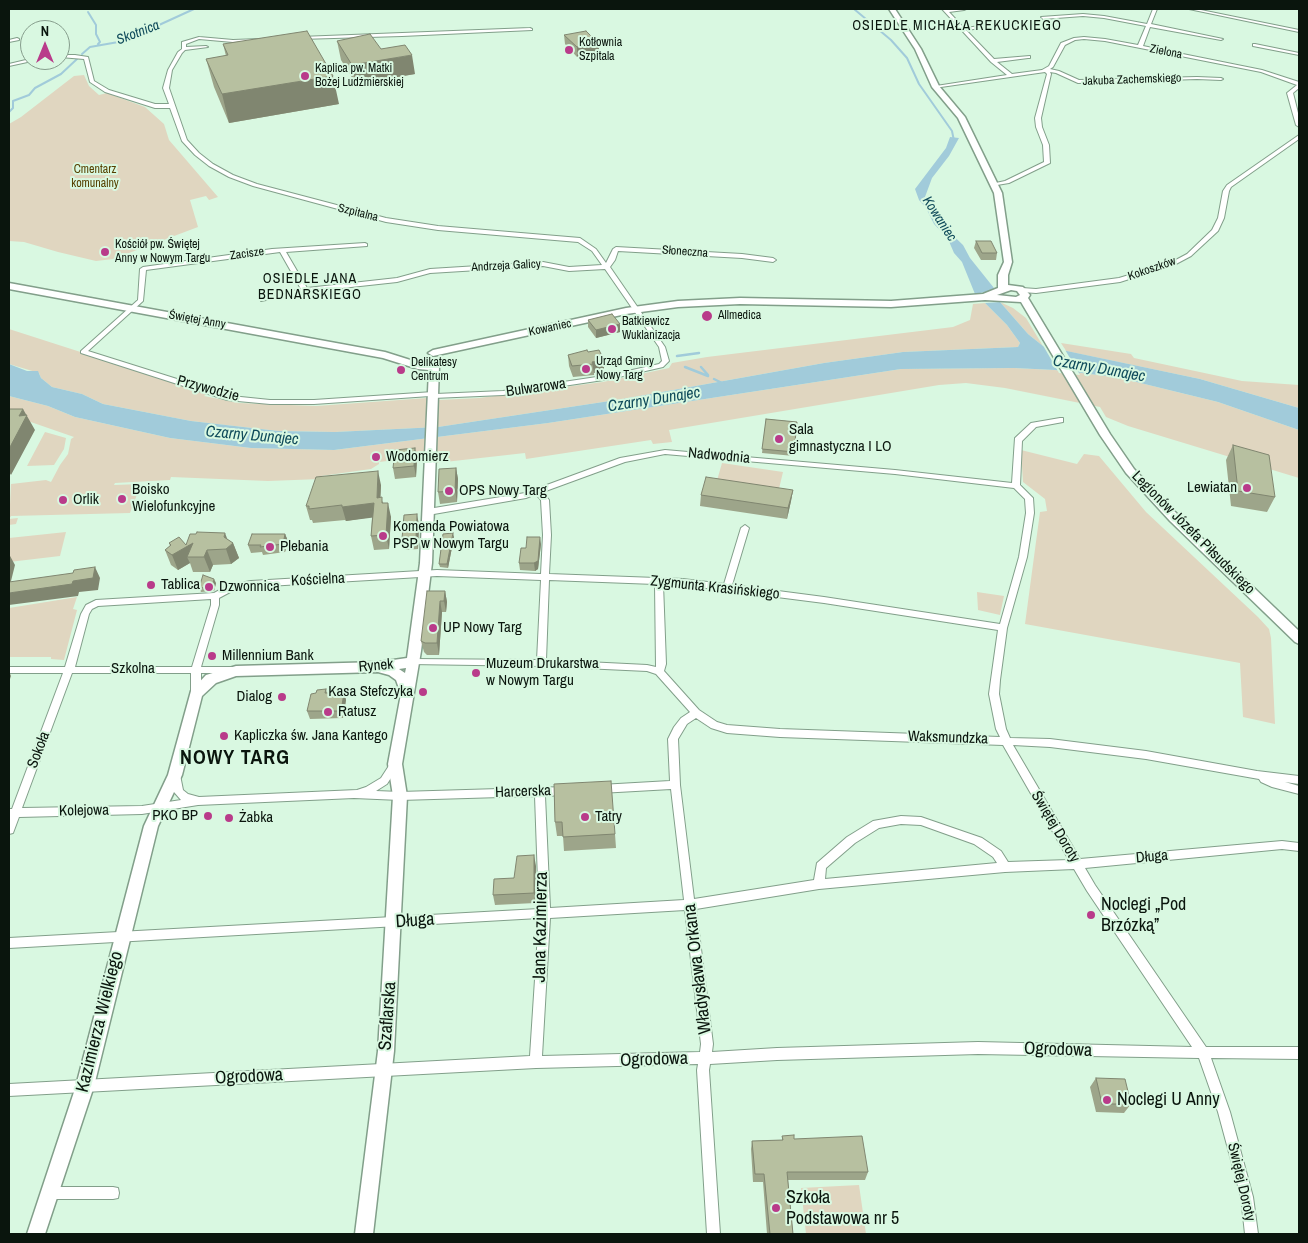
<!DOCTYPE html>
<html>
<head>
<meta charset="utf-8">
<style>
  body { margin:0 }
  #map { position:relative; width:1308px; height:1243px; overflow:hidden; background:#d9f8e1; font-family:"Archivo Narrow",sans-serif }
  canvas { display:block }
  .frame { position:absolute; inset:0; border:10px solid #0a150d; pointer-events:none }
  .north { position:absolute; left:20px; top:20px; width:50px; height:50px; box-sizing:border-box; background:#d9f8e1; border:1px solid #869d8c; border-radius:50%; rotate:0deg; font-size:14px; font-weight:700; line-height:20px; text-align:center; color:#0a150d }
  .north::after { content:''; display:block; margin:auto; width:18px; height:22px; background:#b93b8a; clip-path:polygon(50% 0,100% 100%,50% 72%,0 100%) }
</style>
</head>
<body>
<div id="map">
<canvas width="1308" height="1243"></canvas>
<div class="frame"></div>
<div class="north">N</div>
</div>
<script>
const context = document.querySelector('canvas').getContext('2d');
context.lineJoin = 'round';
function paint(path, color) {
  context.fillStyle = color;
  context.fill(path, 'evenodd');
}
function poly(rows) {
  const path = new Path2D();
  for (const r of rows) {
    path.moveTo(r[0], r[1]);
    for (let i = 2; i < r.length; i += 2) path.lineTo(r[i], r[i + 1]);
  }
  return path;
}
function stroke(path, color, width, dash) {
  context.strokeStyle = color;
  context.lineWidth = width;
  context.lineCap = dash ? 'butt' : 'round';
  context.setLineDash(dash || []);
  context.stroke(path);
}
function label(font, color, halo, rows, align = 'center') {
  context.font = font + ' "Archivo Narrow",sans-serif';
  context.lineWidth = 4;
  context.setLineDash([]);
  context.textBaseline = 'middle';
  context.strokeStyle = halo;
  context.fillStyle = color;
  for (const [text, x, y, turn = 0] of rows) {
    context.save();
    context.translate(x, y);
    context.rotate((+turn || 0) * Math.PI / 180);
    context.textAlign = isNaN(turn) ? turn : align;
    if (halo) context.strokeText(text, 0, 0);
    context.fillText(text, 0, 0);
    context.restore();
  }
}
paint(poly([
  [84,75,89,86,99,95,107,93,145,107,164,124,169,140,218,197,209,200,206,196,190,200,198,227,113,259,96,261,58,252,24,242,9,241,9,124,21,117,74,76],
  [1000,302,1013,308,1026,318,1043,346,1028,334],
  [985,303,1007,325,1020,343,1018,347,903,352,824,363,623,399,438,427,335,432,278,431,191,421,103,404,82,394,52,387,41,378,39,373,9,364,9,329,208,393,204,396,239,403,316,406,427,398,439,400,479,398,603,382,669,368,672,363,707,357,953,327,970,320,973,304],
  [1061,343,1131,354,1134,358,1242,381,1299,385,1299,408,1200,379,1066,351],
  [1014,368,1055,370,1116,377,1218,402,1299,430,1299,478,1128,426,1106,417,1100,407,1005,388,966,383,939,385,669,430,672,442,653,444,651,440,526,459,525,453,436,463,436,455,379,462,379,464,371,469,321,476,321,479,268,481,171,477,170,480,115,483,114,485,141,484,130,513,11,516,9,519,18,518,16,524,9,525,11,484,46,480,51,482,60,465,68,454,71,439,74,437,25,420,9,419,9,396,48,406,75,417,170,438,251,448,334,450,548,423,901,369],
  [45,432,66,438,64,449,54,465,27,466],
  [1021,450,1077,464,1084,454,1099,456,1146,512,1258,617,1269,629,1271,638,1275,724,1243,717,1240,663,1025,624,1040,512,1047,511,1045,499,1023,482],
  [722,463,783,472,778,493,716,484],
  [66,532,60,556,9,562,9,538],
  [977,592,1004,596,1000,615,978,610],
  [77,597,73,609,77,610,64,660,51,659,51,657,9,657,9,608],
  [859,1185,866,1234,806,1234,801,1188]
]), '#e0d6c0');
paint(poly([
  [950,137,959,138,949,156,932,178,925,197,937,220,963,245,970,258,994,288,991,291,975,294,962,262,954,253,948,239,934,224,926,208,919,200,915,189,946,148],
  [1000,302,1028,334,1043,346,1200,379,1299,408,1299,430,1218,402,1116,377,1055,370,1014,368,901,369,548,423,334,450,251,448,170,438,75,417,48,406,9,396,9,364,27,371,38,371,41,378,52,387,82,394,103,404,191,421,278,431,335,432,438,427,623,399,824,363,903,352,1018,347,1020,343,1007,325,985,303]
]), '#a1cbda');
paint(poly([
  [1041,342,1064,348,1080,375,1059,373]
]), '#d9f8e1');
stroke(poly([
  [854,9,891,40,907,58,919,84,952,131,954,141],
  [88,12,96,25,96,34,100,42,98,44],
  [82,54,90,47,124,41,194,9],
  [9,112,13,108,13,101,29,95,35,88,61,74,77,59]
]), '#a1cbda', 2);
stroke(poly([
  [677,356,699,353],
  [685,367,708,376],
  [701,367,708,375],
  [714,379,724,384]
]), '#a1cbda', 2.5);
const street = poly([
  [942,9,966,9,964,10,949,12,964,28,1015,22,1015,23,1013,24,966,30,994,59,1030,56,1030,58,1028,58,997,62,1012,74,1042,70,1049,66,1061,43,1074,38,1084,37,1105,39,1138,45,1146,26,1104,18,1083,16,1043,19,1041,17,1083,14,1104,16,1147,24,1153,9,1157,9,1151,24,1223,39,1221,40,1150,27,1143,46,1262,70,1299,82,1299,88,1293,93,1299,117,1299,127,1296,125,1287,93,1297,85,1261,72,1105,41,1084,39,1075,40,1065,45,1053,67,1050,69,1059,71,1079,80,1197,77,1221,78,1223,79,1221,80,1197,79,1078,83,1056,73,1050,72,1051,74,1041,118,1042,127,1049,145,1050,163,1009,183,991,186,991,184,1005,181,1044,162,1043,145,1036,127,1035,118,1047,74,1045,72,934,88,934,87,936,86,1007,75,991,62,942,9],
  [1189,9,1196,9,1299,30,1299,32,1189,9],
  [530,28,532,29,532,30,402,36,300,39,298,38,300,37,530,28],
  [199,37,233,40,260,39,262,40,260,41,233,42,199,39,186,44,186,47,206,46,208,47,185,50,182,53,172,70,169,88,187,140,199,153,213,164,233,175,257,184,386,218,438,226,580,238,596,249,606,263,613,249,616,247,742,254,773,258,776,260,773,262,742,258,618,251,615,260,610,267,665,347,669,361,663,367,610,379,503,395,433,398,430,396,314,404,270,404,227,400,81,353,81,351,138,300,140,269,143,267,272,249,365,243,367,244,367,246,286,252,307,288,397,278,430,269,543,262,569,267,602,265,592,251,578,242,438,230,386,222,253,186,229,177,209,166,195,155,182,141,170,108,155,108,105,92,90,82,84,59,60,57,60,55,75,55,88,57,94,81,109,90,155,104,169,104,163,88,168,70,178,52,182,49,182,42,199,37],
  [280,252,301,289,261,299,261,301,305,292,397,282,430,273,543,266,569,271,605,269,659,347,662,361,659,364,610,375,503,391,436,394,433,392,314,400,270,400,231,396,88,351,143,301,146,270,280,252],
  [17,38,19,39,19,40,9,42,9,40,17,38],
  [1255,44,1299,53,1299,55,1253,46,1253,44,1255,44],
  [30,59,30,60,32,60,32,61,9,66,9,64,30,59],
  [1299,135,1299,139,1231,187,1229,191,1224,218,1218,231,1191,256,1176,264,1120,282,1036,293,1022,292,1019,290,1022,288,1036,289,1119,278,1172,262,1187,254,1212,230,1218,218,1223,191,1227,185,1299,135],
  [1060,418,1063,418,1063,422,1036,427,1022,441,1020,485,1033,498,1034,513,1027,557,1007,628,1000,680,999,694,1006,729,1010,738,1050,739,1146,751,1257,771,1299,776,1299,784,1285,782,1299,786,1299,794,1272,787,1261,782,1259,779,1146,759,1050,747,1013,745,1080,859,1282,841,1299,843,1299,851,1282,849,1085,868,1095,885,1206,1047,1299,1047,1299,1059,1211,1058,1230,1112,1253,1197,1258,1234,1245,1234,1241,1197,1218,1112,1199,1058,978,1054,777,1060,710,1064,709,1070,720,1234,707,1234,697,1070,698,1064,536,1068,9,1096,9,1084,530,1056,539,918,9,948,9,938,539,909,535,796,400,800,354,798,198,805,142,814,19,817,13,833,9,834,9,809,12,809,63,673,9,673,9,667,65,667,81,614,86,605,96,600,214,593,229,585,251,581,437,570,541,574,543,535,541,500,536,494,526,498,428,515,424,512,428,509,525,493,620,458,665,450,895,470,1012,483,1015,438,1031,423,1060,418],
  [665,454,895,474,1014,488,1025,499,1026,513,1019,557,1000,624,824,597,732,585,749,528,745,525,741,528,724,584,683,579,549,574,551,535,549,500,543,492,625,462,665,454],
  [437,576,541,580,537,660,413,659,410,660,408,662,410,664,541,666,647,671,656,674,690,712,681,718,674,727,668,739,670,781,600,785,596,786,595,789,596,792,600,793,671,789,684,900,550,908,545,796,565,795,569,794,570,791,569,788,565,787,400,792,376,791,387,784,398,767,400,764,398,761,395,760,392,761,381,778,366,787,357,790,199,797,188,794,183,790,180,775,178,772,175,771,172,772,170,775,174,792,181,800,142,806,22,808,72,673,191,673,191,695,193,698,196,699,199,698,201,695,201,673,233,673,236,672,238,670,236,668,233,667,201,667,219,605,219,598,234,590,251,587,437,576],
  [549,580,655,584,656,667,647,665,546,660,549,580],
  [663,584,683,585,824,603,998,630,989,694,996,729,1000,737,780,729,727,725,717,722,699,710,664,671,666,664,663,584],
  [211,599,211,605,192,667,75,667,89,614,92,609,98,606,211,599],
  [696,718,711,728,727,733,780,737,1003,745,1069,860,1008,862,1001,851,982,838,921,817,901,816,873,821,847,837,817,863,814,880,694,899,680,785,678,739,687,724,696,718],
  [901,824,921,825,974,844,993,857,997,863,825,879,826,868,855,843,879,828,901,824],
  [1074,869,1087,891,1192,1047,978,1042,777,1048,712,1052,713,1044,696,909,819,889,1005,872,1074,869],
  [685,910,701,1044,700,1052,542,1056,550,918,685,910],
  [49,1187,113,1187,118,1188,119,1193,118,1198,113,1199,49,1199,44,1198,43,1193,44,1188,49,1187]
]);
const secondary = poly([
  [889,9,895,9,921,49,939,86,965,117,1002,193,1012,262,1008,275,1008,285,1023,287,1030,295,1028,298,1110,434,1134,469,1178,515,1299,631,1299,644,1295,642,1170,521,1126,473,1100,435,1021,302,985,300,891,307,740,304,678,307,626,314,433,356,428,353,433,350,626,308,678,301,740,298,891,301,983,294,998,288,998,275,1004,262,994,193,958,118,932,87,915,49,889,9],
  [1011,290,1017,291,1020,295,1016,297,997,295,1011,290],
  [9,283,385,352,423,364,430,364,439,360,444,363,439,367,432,563,421,651,402,764,407,796,394,1051,373,1234,355,1234,378,1051,393,796,388,764,401,694,396,680,389,675,378,672,236,676,216,683,202,696,182,775,158,826,94,1086,45,1234,27,1234,76,1086,144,826,168,775,191,691,206,675,236,666,379,662,407,658,420,563,429,370,418,369,383,358,9,289,9,283],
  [406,668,405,673,399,669,406,668]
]);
stroke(street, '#829f8a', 2);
stroke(secondary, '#829f8a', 3);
paint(street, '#fff');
paint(secondary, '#fff');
paint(poly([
  [564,35,599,53,577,57,565,44],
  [337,41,381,49,415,74,356,84,341,60],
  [223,44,339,104,229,123,214,87,206,59,226,56],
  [976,241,997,253,996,260,981,260,974,248],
  [588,320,620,332,596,338,588,327],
  [588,352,604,371,594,373,594,375,573,377,569,366,568,355],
  [766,419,797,422,794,456,762,453],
  [1233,445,1275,497,1267,512,1231,506,1226,460],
  [417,459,416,477,395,479,393,468],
  [456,468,458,479,457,502,440,504,438,492],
  [381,485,380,497,391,517,389,549,374,550,371,536,372,517,346,521,345,520,313,523,312,520,310,520,306,506],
  [793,490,791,501,787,519,700,506,701,495],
  [419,525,418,549,405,550,402,539],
  [285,534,288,541,285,552,263,555,262,552,251,553,248,545],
  [454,537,448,568,440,567,439,564],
  [227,539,233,543,239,558,231,564,213,565,210,572,193,572,190,563,178,570,171,565,165,550,170,546,169,543,186,545],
  [541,544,538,569,535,571,520,570,519,563,526,548],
  [216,583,214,591,201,592,199,588],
  [445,591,447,602,446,612,442,612,439,655,427,655,424,652,421,641],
  [326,689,327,693,344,693,346,700,343,718,310,719,307,711,316,693],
  [554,784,615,834,616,848,564,851,563,836,557,836,555,822],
  [536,866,535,903,495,905,493,895,514,878],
  [1096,1078,1131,1104,1124,1113,1096,1112,1090,1087],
  [782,1136,794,1139,868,1172,865,1180,788,1180,793,1234,767,1234,763,1182,753,1182,751,1149,752,1141,782,1140]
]), '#9da58a');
paint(poly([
  [599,44,599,53,577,57,577,47],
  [412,55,415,74,356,84,352,65],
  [333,76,339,104,229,123,222,94],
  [620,324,620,332,596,338,596,330],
  [604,360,604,371,594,373,592,362],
  [23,409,35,430,11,475,9,472,9,449,19,416],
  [415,448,417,459,416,477,414,466],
  [456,468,458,479,457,502,455,491],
  [378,471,381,485,380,512,377,498],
  [793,490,791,501,787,519,788,508],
  [374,503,377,517,346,521,342,507],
  [388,503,391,517,389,549,386,535],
  [417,514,419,525,418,549,416,538],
  [225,533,230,546,233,543,239,558,231,564,226,549,224,537],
  [453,533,454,537,448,568,447,564],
  [285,534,288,541,285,552,283,544],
  [540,537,541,544,538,569,535,571,534,563],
  [193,543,187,557,190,563,178,570,172,555],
  [207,550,213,565,210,572,204,557],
  [9,554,15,565,9,589],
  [95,567,100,578,98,590,79,592,78,596,9,605,9,593,73,581],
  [214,579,216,583,214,591,212,587],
  [445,591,447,602,446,612,444,601],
  [440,601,442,612,439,655,437,643],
  [9,671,11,676,9,682],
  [344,693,346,700,343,718,341,711],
  [534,855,536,866,535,903,534,893]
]), '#808670');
const building = poly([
  [307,31,333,76,222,94,206,59,228,55,223,44,307,31],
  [586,31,599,44,577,47,564,35,586,31],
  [370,34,381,49,405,45,412,55,352,65,337,41,370,34],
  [976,241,991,241,997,253,982,253,976,241],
  [612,314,620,324,596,330,588,320,612,314],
  [587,350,588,352,599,350,604,360,592,362,593,364,572,366,568,355,587,350],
  [9,409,23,409,19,416,27,415,9,449,9,409],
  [766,419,797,422,794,452,762,449,766,419],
  [1233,445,1269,455,1275,497,1238,491,1233,445],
  [415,448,414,466,393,468,395,450,415,448],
  [456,468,455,491,438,492,439,469,456,468],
  [378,471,377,498,382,497,382,503,388,503,386,535,371,536,374,503,342,507,342,505,309,509,309,506,306,506,316,477,378,471],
  [706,477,793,490,788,508,701,495,706,477],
  [417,514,416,538,402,539,404,515,417,514],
  [197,532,225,533,224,537,233,543,226,549,207,550,204,557,187,557,193,543,172,555,165,550,171,545,169,543,179,537,186,545,190,534,196,534,197,532],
  [453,533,447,564,439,564,443,534,453,533],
  [252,534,285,534,283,544,260,547,261,545,248,545,252,534],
  [527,537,540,537,538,561,534,563,519,563,521,548,526,548,527,537],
  [95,567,93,578,73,581,72,584,9,593,9,582,73,573,74,570,95,567],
  [203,575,214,579,212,587,199,588,203,575],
  [427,591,445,591,444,601,440,601,437,643,425,643,421,641,427,591],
  [326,689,325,693,344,693,341,711,307,711,311,694,316,693,317,690,326,689],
  [611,781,615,834,563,837,562,822,555,822,554,784,611,781],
  [534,855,534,893,493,895,494,879,514,878,517,856,534,855],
  [1096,1078,1125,1079,1131,1104,1102,1104,1096,1078],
  [794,1135,794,1139,862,1136,868,1172,787,1172,793,1234,770,1234,764,1174,755,1174,752,1141,783,1140,782,1136,794,1135]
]);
paint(building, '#b7c0a0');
stroke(building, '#808670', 1);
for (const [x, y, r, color] of [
  [569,50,5,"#b93b8a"],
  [305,76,5,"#b93b8a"],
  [105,252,5,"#b93b8a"],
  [707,316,6,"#b93b8a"],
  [612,329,5,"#b93b8a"],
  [586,369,5,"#b93b8a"],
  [401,370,5,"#b93b8a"],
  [779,439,5,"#b93b8a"],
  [376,457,5,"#b93b8a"],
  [1247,488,5,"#b93b8a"],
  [449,491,5,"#b93b8a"],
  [122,499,5,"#b93b8a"],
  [63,500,5,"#b93b8a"],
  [383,536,5,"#b93b8a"],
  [270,547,5,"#b93b8a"],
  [151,585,5,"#b93b8a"],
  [209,587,5,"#b93b8a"],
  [433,628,5,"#b93b8a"],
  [212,656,5,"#b93b8a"],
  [476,673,5,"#b93b8a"],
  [423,692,5,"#b93b8a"],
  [282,697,5,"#b93b8a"],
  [328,712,5,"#b93b8a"],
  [224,736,5,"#b93b8a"],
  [208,816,5,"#b93b8a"],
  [585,817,5,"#b93b8a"],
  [229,818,5,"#b93b8a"],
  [1091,915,5,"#b93b8a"],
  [1107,1100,5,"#b93b8a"],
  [776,1208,5,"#b93b8a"]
]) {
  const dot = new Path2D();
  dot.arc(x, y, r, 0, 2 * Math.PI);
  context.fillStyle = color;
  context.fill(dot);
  stroke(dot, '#d9f8e1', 2);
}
label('12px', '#0a150d', '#d9f8e1', [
  ["Kotłownia",579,43],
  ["Szpitala",579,57],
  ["Kaplica pw. Matki",315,69],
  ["Bożej Ludźmierskiej",315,83],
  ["Kościół pw. Świętej",115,245],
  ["Anny w Nowym Targu",115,259],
  ["Allmedica",718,316],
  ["Batkiewicz",622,322],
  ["Wuklanizacja",622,336],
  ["Urząd Gminy",596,362],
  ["Nowy Targ",596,376],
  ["Delikatesy",411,363],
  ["Centrum",411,377]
], 'left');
label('12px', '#0a150d', '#d9f8e1', [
  ["Zielona",1166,52,11],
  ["Jakuba Zachemskiego",1132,80,-2],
  ["Szpitalna",358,213,14],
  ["Słoneczna",685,252,4],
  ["Zacisze",247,254,-8],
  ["Andrzeja Galicy",506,266,-3],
  ["Kokoszków",1152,269,-19],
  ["Świętej Anny",197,320,10],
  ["Kowaniec",550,328,-12]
]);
label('12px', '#564000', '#d9f8e1', [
  ["Cmentarz",95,170],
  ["komunalny",95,184]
]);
context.letterSpacing = '1px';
label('14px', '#0a150d', '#d9f8e1', [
  ["OSIEDLE MICHAŁA REKUCKIEGO",957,26],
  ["OSIEDLE JANA",310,279],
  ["BEDNARSKIEGO",310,295]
]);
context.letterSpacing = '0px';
label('italic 14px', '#104b5b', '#d9f8e1', [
  ["Skotnica",138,33,-21],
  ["Kowaniec",939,219,57]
]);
label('15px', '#0a150d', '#d9f8e1', [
  ["Bulwarowa",536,388,-8],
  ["Przywodzie",208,389,15],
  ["Nadwodnia",719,456,5],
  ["Legionów Józefa Piłsudskiego",1193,533,45],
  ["Kościelna",318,580,-3],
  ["Zygmunta Krasińskiego",715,588,6],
  ["Rynek",376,666,-5],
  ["Szkolna",133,669],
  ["Waksmundzka",948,738,2],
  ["Sokoła",39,750,-69],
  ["Harcerska",523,792,-2],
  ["Kolejowa",84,811,-1],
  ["Świętej Doroty",1055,827,59],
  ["Długa",1152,857,-5],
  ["Świętej Doroty",1241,1182,77]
]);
label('15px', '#0a150d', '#d9f8e1', [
  ["Sala",789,430],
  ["gimnastyczna I LO",789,447],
  ["Wodomierz",386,457],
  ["Lewiatan",1237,488,"right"],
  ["Boisko",132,490],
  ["Wielofunkcyjne",132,507],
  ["OPS Nowy Targ",459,491],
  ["Orlik",73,500],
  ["Komenda Powiatowa",393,527],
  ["PSP w Nowym Targu",393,544],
  ["Plebania",280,547],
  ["Tablica",161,585],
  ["Dzwonnica",219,587],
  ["UP Nowy Targ",443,628],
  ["Millennium Bank",222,656],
  ["Muzeum Drukarstwa",486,664],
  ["w Nowym Targu",486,681],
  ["Kasa Stefczyka",413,692,"right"],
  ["Dialog",272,697,"right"],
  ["Ratusz",338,712],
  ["Kapliczka św. Jana Kantego",234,736],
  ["PKO BP",198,816,"right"],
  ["Tatry",595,817],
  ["Żabka",239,818]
], 'left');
label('italic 16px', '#104b5b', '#d9f8e1', [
  ["Czarny Dunajec",1099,369,10],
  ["Czarny Dunajec",654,400,-9],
  ["Czarny Dunajec",252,436,5]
]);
label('18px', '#0a150d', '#d9f8e1', [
  ["Noclegi „Pod",1101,905],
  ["Brzózką”",1101,926],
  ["Noclegi U Anny",1117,1100],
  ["Szkoła",786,1198],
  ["Podstawowa nr 5",786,1219]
], 'left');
label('18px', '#0a150d', '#d9f8e1', [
  ["Długa",415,921,-4],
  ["Jana Kazimierza",541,927,-89],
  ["Władysława Orkana",698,969,-97],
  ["Szaflarska",388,1016,-86],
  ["Kazimierza Wielkiego",100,1022,-76],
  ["Ogrodowa",1058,1050,2],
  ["Ogrodowa",654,1060,-2],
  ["Ogrodowa",249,1077,-3]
]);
context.letterSpacing = '1px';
label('bold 20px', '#0a150d', '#d9f8e1', [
  ["NOWY TARG",235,759]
]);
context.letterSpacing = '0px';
</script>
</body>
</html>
